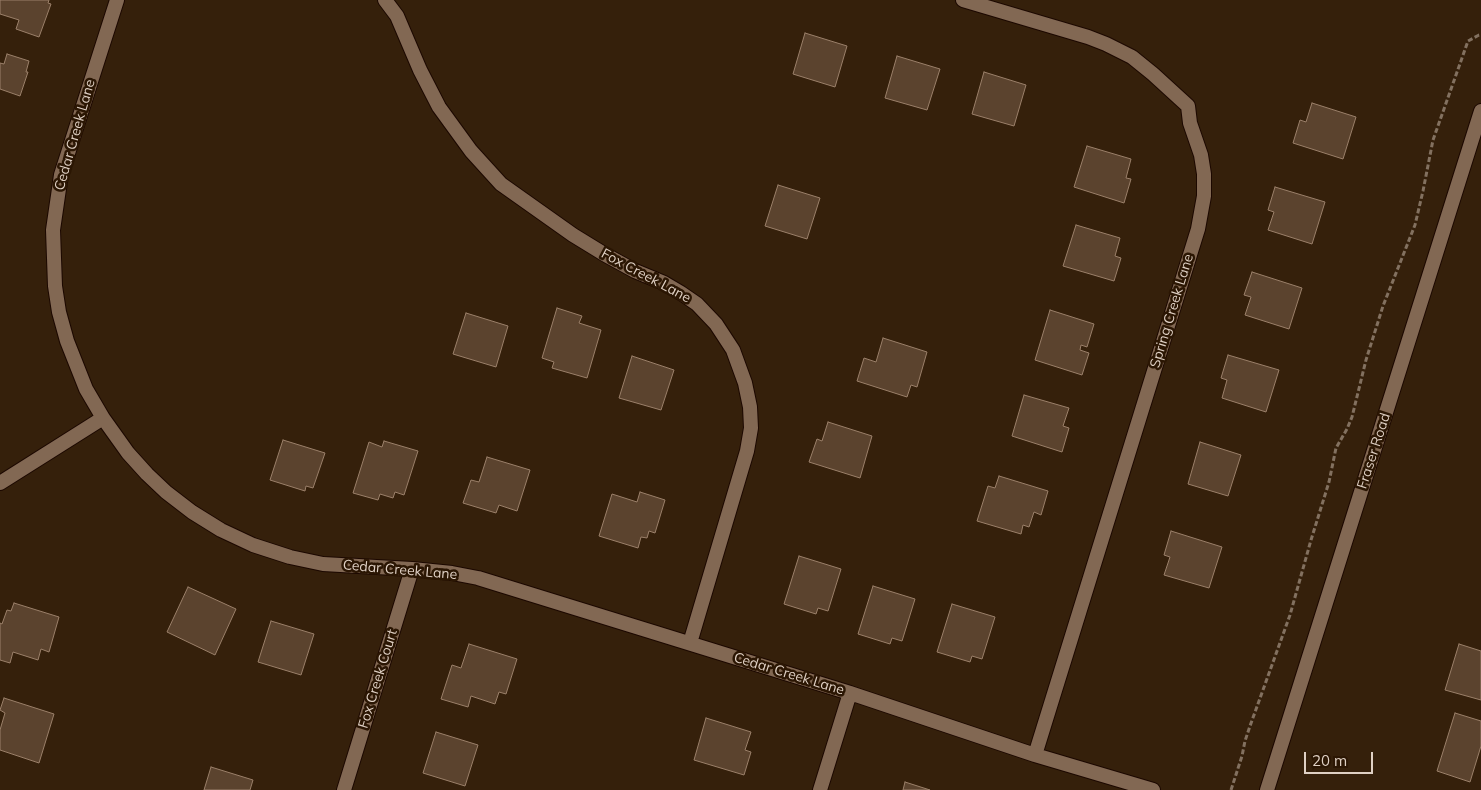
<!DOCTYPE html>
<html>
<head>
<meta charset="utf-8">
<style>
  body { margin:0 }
  #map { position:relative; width:1481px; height:790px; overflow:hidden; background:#35200b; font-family:Mulish,sans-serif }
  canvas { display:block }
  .scale { position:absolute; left:1304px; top:752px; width:69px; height:22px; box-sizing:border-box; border:2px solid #dfd0c4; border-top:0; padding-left:6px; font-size:15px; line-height:18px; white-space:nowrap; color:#dfd0c4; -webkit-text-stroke:4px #2b1603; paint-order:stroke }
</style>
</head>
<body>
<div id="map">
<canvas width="1481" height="790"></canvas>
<div class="scale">20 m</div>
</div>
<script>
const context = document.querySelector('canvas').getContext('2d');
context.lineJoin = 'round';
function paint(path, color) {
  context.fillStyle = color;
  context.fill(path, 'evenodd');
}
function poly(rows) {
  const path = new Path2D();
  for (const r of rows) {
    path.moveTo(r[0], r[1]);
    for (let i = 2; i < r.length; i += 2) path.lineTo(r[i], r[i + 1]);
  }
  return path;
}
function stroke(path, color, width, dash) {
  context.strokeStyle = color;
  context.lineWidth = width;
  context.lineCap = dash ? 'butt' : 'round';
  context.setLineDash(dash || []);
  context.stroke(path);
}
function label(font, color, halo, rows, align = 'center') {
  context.font = font + ' Mulish,sans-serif';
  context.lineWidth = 5;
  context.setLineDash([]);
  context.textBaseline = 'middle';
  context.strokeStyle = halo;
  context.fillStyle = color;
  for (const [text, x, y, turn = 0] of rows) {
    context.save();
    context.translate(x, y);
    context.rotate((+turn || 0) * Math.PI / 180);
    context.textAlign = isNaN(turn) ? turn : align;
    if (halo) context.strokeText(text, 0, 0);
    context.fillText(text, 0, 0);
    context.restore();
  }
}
const building = poly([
  [0,0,49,0,48,3,51,4,39,37,16,29,19,20,0,14,0,0],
  [805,33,847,46,835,87,793,74,805,33],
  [7,54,29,61,26,72,28,72,20,96,0,89,0,63,4,64,7,54],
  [897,56,940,69,927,110,885,98,897,56],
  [984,72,1026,85,1014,126,972,114,984,72],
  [1312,103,1356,117,1343,159,1293,143,1300,120,1306,122,1312,103],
  [1087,146,1131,159,1126,178,1131,179,1124,203,1074,187,1087,146],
  [778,185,820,198,807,239,765,226,778,185],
  [1275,187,1325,202,1312,244,1268,230,1274,212,1268,210,1275,187],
  [1076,225,1120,238,1115,256,1121,258,1114,281,1063,266,1076,225],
  [1252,272,1302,288,1289,329,1245,315,1251,297,1244,295,1252,272],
  [557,308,582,316,579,323,601,330,587,378,552,368,554,362,542,358,557,308],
  [1050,310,1094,324,1087,347,1081,345,1080,350,1089,353,1082,375,1035,360,1050,310],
  [466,313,508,326,496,367,453,354,466,313],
  [883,338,927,352,917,387,911,385,907,397,857,381,864,358,876,362,883,338],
  [1228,355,1279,370,1266,412,1222,398,1227,380,1221,378,1228,355],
  [632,356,674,370,661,410,619,398,632,356],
  [1024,395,1069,408,1063,426,1069,428,1062,452,1012,436,1024,395],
  [828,422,872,436,860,478,809,462,817,439,822,441,828,422],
  [283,440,325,453,313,488,306,486,305,491,270,480,283,440],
  [384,441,418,451,404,495,395,492,393,498,380,494,378,500,353,493,369,442,382,447,384,441],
  [1200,442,1241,455,1228,496,1188,484,1200,442],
  [487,457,530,470,517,511,499,505,496,513,463,503,471,480,479,482,487,457],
  [999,476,1048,491,1041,515,1034,512,1029,527,1023,525,1021,534,977,521,988,486,995,488,999,476],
  [640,492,665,500,655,533,649,531,647,538,641,537,638,548,599,536,612,494,637,502,640,492],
  [1171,531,1222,547,1209,588,1164,575,1170,557,1164,555,1171,531],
  [799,556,841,569,828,611,818,608,816,614,784,604,799,556],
  [873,586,915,599,902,641,892,638,890,644,858,634,873,586],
  [188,587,236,609,215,655,167,632,188,587],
  [14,603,59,617,49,652,41,649,38,660,13,652,10,663,0,660,0,623,2,624,7,610,11,611,14,603],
  [952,604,995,617,982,659,972,656,970,662,937,652,952,604],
  [271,621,314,634,301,675,258,662,271,621],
  [469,644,517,659,506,694,499,692,495,704,471,696,468,707,441,699,452,665,461,668,469,644],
  [1459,644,1481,651,1481,700,1445,690,1459,644],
  [4,698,54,714,39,763,0,750,0,730,5,713,0,710,4,698],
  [1455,713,1481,721,1481,746,1470,782,1437,771,1455,713],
  [706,718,751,732,745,750,751,752,744,775,694,760,706,718],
  [436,732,478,745,465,786,423,773,436,732],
  [211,767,253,780,250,790,204,790,211,767],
  [905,782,930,790,903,790,905,782]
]);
paint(building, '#5b432e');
stroke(building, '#9b806a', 1);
const minor = poly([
  [117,0,61,175,53,230,55,286,59,312,67,341,86,389,103,418,128,453,147,474,166,492,192,512,221,530,253,545,290,557,323,564,412,569,452,573,478,578,850,693,1035,755,1153,790],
  [385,0,397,16,420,70,439,107,471,151,501,184,573,235,604,254,635,271,664,283,681,293,697,304,716,324,733,350,745,383,750,407,751,428,747,451,690,643],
  [963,0,1088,37,1106,44,1132,57,1153,74,1188,106,1190,123,1201,155,1204,174,1204,196,1198,229,1035,755],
  [0,483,103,418],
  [344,790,412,569],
  [820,790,850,693]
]);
const tertiary = poly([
  [1267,790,1481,111]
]);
stroke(minor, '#1c0800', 16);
stroke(tertiary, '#1c0800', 16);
stroke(poly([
  [1231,790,1242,756,1245,741,1250,726,1290,615,1311,540,1329,482,1336,448,1347,429,1352,417,1366,360,1383,306,1415,225,1423,191,1433,140,1468,41,1479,35,1481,35]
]), '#837160', 3, [5, 2.5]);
stroke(minor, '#826853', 14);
stroke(tertiary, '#826853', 14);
label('14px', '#dfd0c4', '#2b1603', [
  ["Cedar Creek Lane",75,135,-74],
  ["Fox Creek Lane",646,276,28],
  ["Spring Creek Lane",1172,311,-73],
  ["Fraser Road",1374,451,-72],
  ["Cedar Creek Lane",400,570,5],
  ["Cedar Creek Lane",789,674,17],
  ["Fox Creek Court",378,679,-73]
]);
</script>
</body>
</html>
